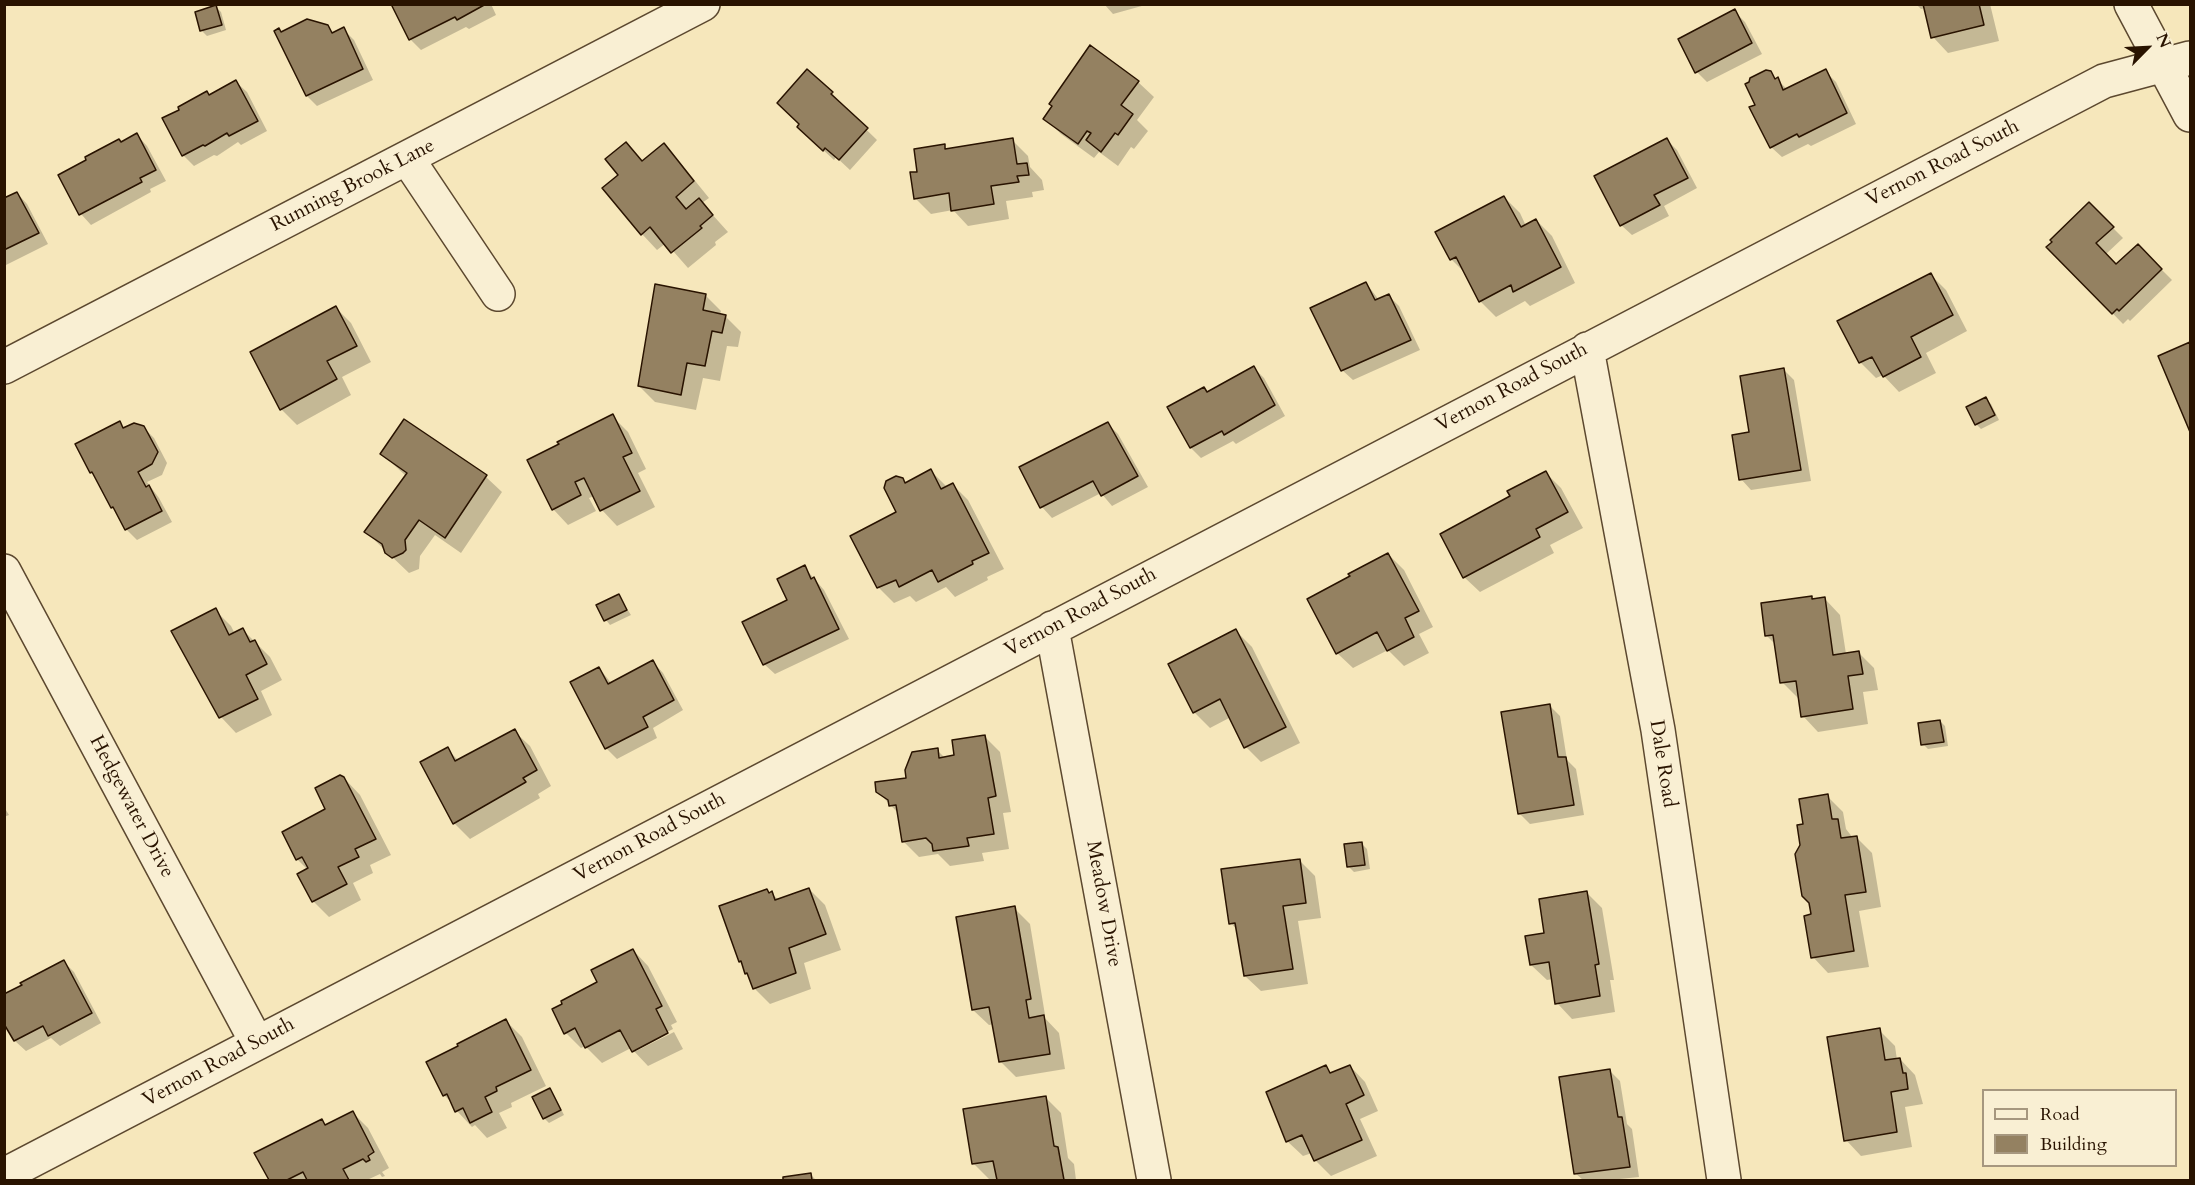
<!DOCTYPE html>
<html>
<head>
<meta charset="utf-8">
<style>
  body { margin:0 }
  #map { position:relative; width:2195px; height:1185px; overflow:hidden; background:#f6e7bb; font-family:Cardo,serif }
  canvas { display:block }
  .frame { position:absolute; inset:0; border:6px solid #291300; pointer-events:none }
  .legend { position:absolute; left:1982px; top:1089px; width:195px; height:78px; box-sizing:border-box; background:#f9efd3; border:2px solid #a6977f; margin:0; padding:8px 10px; list-style:none; font-size:18px; color:#291300 }
  .legend li { display:flex; align-items:center; gap:12px; height:30px }
  .legend b { width:30px; border:2px solid #a6977f }
  .north { position:absolute; left:2117px; top:18px; width:60px; height:60px; -webkit-text-stroke:4px #f9efd3; paint-order:stroke; rotate:66deg; font-size:16px; font-weight:700; line-height:24px; text-align:center; color:#291300 }
  .north::after { content:''; display:block; margin:auto; width:21px; height:27px; background:#291300; clip-path:polygon(50% 0,100% 100%,50% 72%,0 100%) }
</style>
</head>
<body>
<div id="map">
<canvas width="2195" height="1185"></canvas>
<div class="frame"></div>
<ul class="legend">
<li><b style="height:8px;background:#f9efd3"></b>Road</li>
<li><b style="height:16px;background:#948161"></b>Building</li>
</ul>
<div class="north">N</div>
</div>
<script>
const context = document.querySelector('canvas').getContext('2d');
context.lineJoin = 'round';
function paint(path, color) {
  context.fillStyle = color;
  context.fill(path, 'evenodd');
}
function poly(rows) {
  const path = new Path2D();
  for (const r of rows) {
    path.moveTo(r[0], r[1]);
    for (let i = 2; i < r.length; i += 2) path.lineTo(r[i], r[i + 1]);
  }
  return path;
}
function stroke(path, color, width, dash) {
  context.strokeStyle = color;
  context.lineWidth = width;
  context.lineCap = dash ? 'butt' : 'round';
  context.setLineDash(dash || []);
  context.stroke(path);
}
function label(font, color, halo, rows, align = 'center') {
  context.font = font + ' Cardo,serif';
  context.lineWidth = 4.5;
  context.setLineDash([]);
  context.textBaseline = 'middle';
  context.strokeStyle = halo;
  context.fillStyle = color;
  for (const [text, x, y, turn = 0] of rows) {
    context.save();
    context.translate(x, y);
    context.rotate((+turn || 0) * Math.PI / 180);
    context.textAlign = isNaN(turn) ? turn : align;
    if (halo) context.strokeText(text, 0, 0);
    context.fillText(text, 0, 0);
    context.restore();
  }
}
paint(poly([
  [392,4,491,4,496,15,469,29,466,27,421,50,410,39],
  [1104,4,1149,4,1113,14],
  [1916,4,1990,4,1999,41,1948,53,1933,37,1926,8,1921,9],
  [216,7,221,12,226,30,207,36,202,31,196,13],
  [1734,11,1745,22,1762,54,1707,82,1697,72],
  [327,27,334,33,343,29,354,40,373,80,317,106,307,96,276,32,282,33],
  [1825,71,1836,82,1856,124,1811,146,1808,144,1782,157,1771,147,1757,105,1770,73,1788,90],
  [236,82,247,92,267,131,241,145,238,142,217,156,214,155,194,166,183,155,210,96],
  [1138,82,1154,97,1137,120,1148,131,1134,149,1131,147,1118,166,1099,152,1094,158,1061,134,1045,118,1054,107],
  [832,93,842,104,841,105,877,140,850,170,836,157,834,160,809,137,801,124],
  [137,135,147,146,166,181,150,189,151,192,91,225,81,214,121,143],
  [1012,140,1028,156,1030,167,1042,180,1044,190,1032,192,1033,197,1006,201,1009,219,968,226,953,210,931,214,915,198,919,173,944,146,948,150],
  [1667,140,1677,150,1697,188,1664,206,1669,216,1632,235,1621,225],
  [626,144,644,162,664,145,679,161,709,198,702,203,728,232,715,242,716,245,688,268,666,243,657,250,642,234,604,188,620,175],
  [17,193,27,204,48,244,4,266,4,200],
  [1504,197,1520,213,1526,226,1536,220,1552,236,1575,283,1530,306,1525,301,1496,317,1480,301,1467,275,1451,259],
  [2089,204,2123,238,2105,255,2116,266,2138,246,2172,280,2130,321,2128,319,2123,324,2048,247],
  [1931,275,1946,290,1967,331,1926,353,1936,373,1899,392,1883,375,1876,378,1860,362,1839,322],
  [1366,283,1379,300,1388,295,1399,306,1420,350,1353,380,1342,370],
  [705,295,721,311,720,315,725,316,741,332,738,347,727,346,720,381,703,378,696,410,655,402,639,386],
  [335,307,351,323,371,362,342,377,351,395,297,425,281,409],
  [2190,344,2190,429,2160,357],
  [1254,368,1264,378,1285,416,1236,444,1233,441,1201,458,1191,448,1204,389,1208,393],
  [1784,370,1794,380,1811,481,1751,490,1741,479,1751,433],
  [1986,399,1991,404,1999,420,1981,429,1976,424],
  [612,416,628,432,646,469,638,473,655,507,617,526,602,510,594,496,589,498,596,511,568,525,553,509],
  [404,421,486,477,502,492,461,553,435,535,420,556,419,569,409,573,366,532,406,476,382,454],
  [119,423,125,429,143,427,154,438,167,463,162,475,147,482,159,498,172,522,137,540,126,529,97,478,91,472],
  [1107,423,1118,434,1148,487,1112,506,1101,493,1052,518,1042,507,1021,468],
  [931,471,947,487,952,484,968,500,1004,569,987,577,988,580,955,597,946,587,916,602,910,596,894,603,878,587,898,513,902,480,906,484],
  [1546,473,1561,488,1583,528,1550,545,1554,553,1480,592,1464,577,1512,497],
  [1388,554,1404,570,1433,627,1419,634,1429,653,1404,666,1388,650,1353,668,1337,653],
  [804,567,824,590,849,639,775,674,764,664],
  [618,595,631,615,610,625,606,620,598,606],
  [1811,597,1814,600,1825,599,1840,615,1846,654,1859,653,1874,668,1878,690,1863,692,1868,724,1818,732,1803,716,1800,698,1798,698,1782,682,1776,645,1767,636],
  [215,610,231,626,235,634,243,630,270,657,282,680,261,691,272,715,236,733,221,717,211,698],
  [1236,631,1252,647,1300,743,1261,762,1246,747,1231,717,1210,728,1194,712],
  [653,662,663,673,683,710,653,728,657,738,617,759,606,748,572,682,599,668,612,684],
  [1549,705,1560,716,1567,760,1576,769,1584,815,1530,824,1519,813],
  [1940,721,1945,726,1948,746,1928,749,1923,744],
  [514,731,530,746,551,786,538,794,540,798,470,839,454,823,447,749,459,761],
  [984,736,1000,752,1011,812,1003,813,1009,849,982,853,984,861,950,866,938,854,919,857,903,841,899,814,877,791,907,779,937,750,945,758,956,756],
  [344,778,360,795,391,855,370,865,373,873,353,883,361,900,329,917,313,901,308,870,297,859,327,810],
  [1827,796,1843,812,1846,829,1853,838,1856,837,1872,853,1881,907,1859,911,1869,967,1828,973,1813,957,1813,916,1800,846,1804,825],
  [4,807,9,815,4,817],
  [1362,844,1367,849,1370,869,1354,872,1349,867],
  [1299,860,1315,876,1321,918,1298,921,1308,984,1261,991,1245,976,1238,931,1231,923],
  [809,889,825,905,841,950,804,963,811,989,770,1004,754,988,750,977,740,961,767,890,779,900],
  [1587,893,1602,908,1614,980,1610,980,1615,1012,1572,1019,1557,1003,1553,979,1547,980,1531,965,1546,934],
  [1014,908,1030,924,1045,1015,1042,1015,1059,1033,1065,1069,1016,1077,1000,1061,994,1024,989,1025,973,1010],
  [633,950,648,966,677,1022,671,1025,673,1029,636,1048,636,1051,674,1032,683,1049,648,1066,631,1048,602,1063,585,1046,581,1048,566,1033,599,983],
  [64,962,74,972,101,1023,60,1046,51,1038,26,1051,15,1041,4,1021],
  [506,1021,522,1037,546,1086,511,1103,512,1107,499,1113,507,1128,487,1138,475,1125,472,1127,457,1111,453,1104,444,1095,428,1063],
  [1879,1030,1895,1046,1897,1060,1900,1059,1915,1075,1923,1104,1905,1107,1912,1147,1861,1156,1846,1140],
  [1350,1066,1365,1082,1378,1111,1360,1119,1377,1156,1331,1176,1315,1160,1312,1153,1303,1156,1287,1141,1326,1067,1332,1074],
  [1610,1071,1620,1081,1627,1124,1632,1129,1639,1177,1610,1180,1583,1180,1575,1173],
  [549,1090,554,1095,564,1115,549,1123,544,1118],
  [1045,1097,1061,1113,1068,1158,1074,1164,1076,1180,989,1179,973,1163],
  [352,1112,368,1128,389,1168,382,1172,385,1176,382,1177,380,1174,367,1180,270,1180,256,1154,322,1120,327,1126],
  [811,1175,816,1180,785,1180,784,1178]
]), '#0003');
const building = poly([
  [391,4,486,4,457,20,455,17,409,40,391,4],
  [1923,4,1979,4,1984,25,1931,38,1923,4],
  [216,5,222,25,200,31,195,12,216,5],
  [1735,9,1752,43,1695,73,1678,39,1735,9],
  [307,19,328,25,332,33,344,27,363,69,306,96,274,31,279,28,281,32,307,19],
  [1090,45,1139,81,1121,105,1133,114,1118,135,1115,133,1101,152,1086,140,1091,133,1087,131,1078,144,1043,119,1052,106,1049,104,1090,45],
  [807,69,833,92,831,94,868,128,839,160,825,148,823,151,797,127,799,124,777,103,807,69],
  [1826,69,1847,113,1799,137,1797,134,1770,148,1749,107,1755,105,1745,84,1749,82,1750,78,1766,70,1771,71,1775,79,1778,77,1783,90,1826,69],
  [236,80,258,121,229,136,227,133,205,146,203,145,182,156,162,118,179,110,178,107,207,91,209,95,236,80],
  [137,133,156,170,140,178,142,182,79,215,58,175,86,160,85,157,119,139,121,142,137,133],
  [1013,138,1017,164,1027,163,1029,175,1017,176,1019,182,991,186,994,204,951,211,949,193,914,199,910,172,917,172,914,149,945,144,945,149,1013,138],
  [1667,138,1688,178,1654,195,1660,205,1620,226,1594,176,1667,138],
  [626,142,642,161,664,143,694,181,676,197,686,209,699,198,713,215,700,226,702,228,671,253,650,227,641,235,602,188,618,175,605,159,626,142],
  [17,192,39,233,4,250,4,198,17,192],
  [1504,196,1521,227,1536,219,1561,267,1513,292,1511,285,1479,302,1456,257,1450,260,1435,232,1504,196],
  [2089,202,2114,227,2096,243,2116,264,2138,244,2162,269,2119,311,2117,309,2112,314,2046,247,2052,242,2050,240,2089,202],
  [1931,273,1953,315,1911,337,1921,357,1883,377,1872,357,1859,363,1837,321,1931,273],
  [1366,282,1375,300,1389,294,1411,340,1341,371,1310,308,1366,282],
  [655,284,706,294,703,310,726,315,722,333,712,331,705,366,687,363,681,395,638,386,655,284],
  [336,306,357,346,327,361,337,379,280,410,250,352,336,306],
  [2190,342,2190,432,2158,356,2190,342],
  [1254,366,1275,405,1224,435,1222,431,1190,448,1167,407,1204,387,1207,392,1254,366],
  [1784,368,1801,470,1739,480,1732,435,1749,432,1740,376,1784,368],
  [1986,397,1995,415,1975,425,1966,407,1986,397],
  [613,414,632,453,623,457,640,491,600,511,584,478,575,482,581,495,552,510,527,460,559,444,557,442,613,414],
  [404,419,487,475,445,538,419,520,405,540,406,550,403,553,392,558,385,553,382,544,364,532,407,473,380,454,404,419],
  [120,421,123,428,134,423,144,426,158,452,152,464,138,472,146,487,149,485,162,511,125,530,113,507,111,508,92,472,90,473,75,444,120,421],
  [1108,422,1138,476,1101,496,1093,481,1040,508,1019,467,1108,422],
  [931,469,941,489,953,483,989,553,972,561,973,564,938,582,932,570,899,587,896,580,877,588,850,536,896,512,884,488,886,481,896,476,903,478,905,483,931,469],
  [1546,471,1568,512,1536,529,1540,537,1463,578,1440,534,1510,496,1507,491,1546,471],
  [1388,553,1419,611,1405,618,1414,637,1387,651,1377,632,1336,654,1307,599,1350,576,1348,574,1388,553],
  [805,565,811,579,814,577,839,629,763,665,742,622,787,600,777,579,805,565],
  [619,594,627,610,604,621,596,605,619,594],
  [1812,596,1812,599,1825,597,1833,655,1859,651,1863,674,1848,676,1853,709,1801,717,1796,681,1780,683,1773,635,1765,636,1761,603,1812,596],
  [216,608,229,635,243,628,250,642,255,640,267,664,246,675,258,699,219,718,171,631,216,608],
  [1236,629,1286,727,1244,748,1220,699,1193,713,1168,664,1236,629],
  [653,660,674,700,643,717,648,727,605,749,570,682,599,667,608,684,653,660],
  [1550,704,1558,757,1566,757,1574,805,1518,814,1501,712,1550,704],
  [1940,720,1944,742,1921,745,1918,723,1940,720],
  [515,729,537,770,523,778,526,782,453,824,420,762,448,747,455,761,515,729],
  [985,735,996,796,988,798,994,834,967,838,969,846,933,851,932,844,926,838,902,842,896,805,889,806,888,800,876,792,875,782,906,778,905,770,912,752,938,748,939,758,954,755,952,740,985,735],
  [340,775,344,777,376,839,355,849,359,857,338,867,347,884,312,902,297,874,308,868,302,857,296,860,282,832,325,809,315,788,340,775],
  [1828,794,1832,819,1838,819,1841,838,1857,836,1866,892,1845,895,1854,951,1811,958,1804,916,1811,914,1809,903,1802,896,1795,854,1800,845,1797,825,1803,824,1799,799,1828,794],
  [1362,842,1365,865,1347,867,1344,844,1362,842],
  [1300,859,1306,903,1283,906,1293,969,1244,976,1235,923,1229,924,1221,869,1300,859],
  [809,888,826,934,789,948,796,973,753,989,747,973,745,974,741,961,739,962,719,906,767,889,769,893,772,891,775,900,809,888],
  [1587,891,1599,964,1595,965,1600,996,1555,1004,1549,962,1530,965,1525,936,1544,933,1539,899,1587,891],
  [1015,906,1031,999,1026,1000,1029,1018,1044,1015,1050,1054,999,1062,989,1007,972,1010,956,917,1015,906],
  [633,949,662,1006,656,1009,668,1033,632,1052,620,1030,585,1048,575,1028,564,1034,552,1009,562,1004,561,1001,597,982,591,970,633,949],
  [64,960,92,1013,48,1036,43,1026,14,1041,4,1024,4,994,22,985,20,983,64,960],
  [506,1019,531,1070,496,1087,497,1091,485,1097,492,1112,470,1123,463,1108,455,1112,447,1094,443,1096,426,1062,458,1046,457,1044,506,1019],
  [1880,1028,1885,1060,1900,1058,1903,1073,1906,1073,1908,1089,1891,1092,1897,1132,1844,1141,1827,1037,1880,1028],
  [1326,1065,1330,1073,1350,1065,1364,1095,1346,1104,1362,1140,1314,1161,1302,1135,1286,1142,1266,1092,1326,1065],
  [1610,1069,1618,1117,1622,1117,1630,1167,1574,1174,1559,1077,1610,1069],
  [550,1088,561,1110,543,1119,532,1097,550,1088],
  [1046,1096,1054,1146,1058,1147,1064,1180,997,1180,993,1161,972,1164,963,1109,1046,1096],
  [353,1111,374,1152,368,1156,370,1160,366,1162,363,1159,343,1169,349,1180,307,1180,303,1172,287,1180,269,1180,254,1153,322,1119,325,1125,353,1111],
  [811,1173,812,1180,783,1180,783,1177,811,1173]
]);
paint(building, '#948161');
stroke(building, '#291300', 1.5);
const street = poly([
  [2131,4,2190,115],
  [407,158,498,294],
  [1587,349,1658,730,1724,1180],
  [4,367,703,4],
  [4,571,257,1043],
  [1052,628,1154,1180],
  [4,1175,2104,81,2190,58]
]);
stroke(street, '#5c482f', 36);
stroke(street, '#f9efd3', 33);
label('20px', '#291300', '#f9efd3', [
  ["Vernon Road South",1943,164,-27],
  ["Running Brook Lane",353,186,-27],
  ["Vernon Road South",1512,388,-28],
  ["Vernon Road South",1081,613,-28],
  ["Dale Road",1662,764,81],
  ["Hedgewater Drive",131,807,62],
  ["Vernon Road South",650,838,-28],
  ["Meadow Drive",1103,904,80],
  ["Vernon Road South",219,1063,-28]
]);
</script>
</body>
</html>
